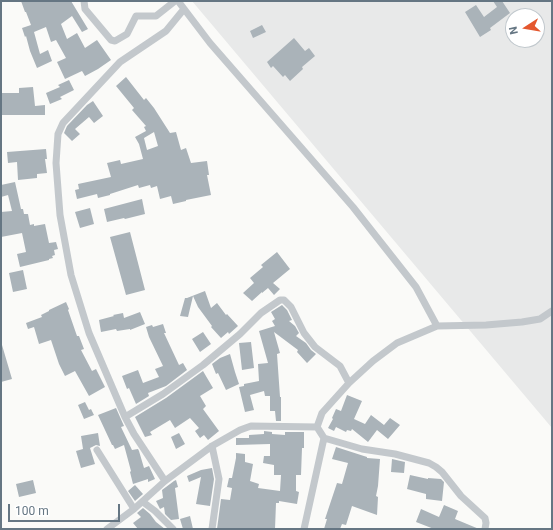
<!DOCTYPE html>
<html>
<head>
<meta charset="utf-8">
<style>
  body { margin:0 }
  #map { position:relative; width:553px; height:530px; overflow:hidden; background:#fafaf8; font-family:Roboto,sans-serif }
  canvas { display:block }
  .frame { position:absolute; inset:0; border:2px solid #657683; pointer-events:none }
  .north { position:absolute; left:505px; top:8px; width:40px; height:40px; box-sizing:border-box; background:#fff; border:1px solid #c1c8cd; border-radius:50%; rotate:258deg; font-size:11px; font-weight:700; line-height:16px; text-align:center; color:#657683 }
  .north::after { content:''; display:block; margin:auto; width:14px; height:18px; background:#e4572e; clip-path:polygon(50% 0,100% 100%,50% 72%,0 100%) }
  .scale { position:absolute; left:8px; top:504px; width:112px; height:18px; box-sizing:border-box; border:2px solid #657683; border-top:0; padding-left:5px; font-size:12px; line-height:14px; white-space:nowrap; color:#657683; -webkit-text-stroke:3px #fff; paint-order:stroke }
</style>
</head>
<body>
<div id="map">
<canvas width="553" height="530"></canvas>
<div class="frame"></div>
<div class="north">N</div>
<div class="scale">100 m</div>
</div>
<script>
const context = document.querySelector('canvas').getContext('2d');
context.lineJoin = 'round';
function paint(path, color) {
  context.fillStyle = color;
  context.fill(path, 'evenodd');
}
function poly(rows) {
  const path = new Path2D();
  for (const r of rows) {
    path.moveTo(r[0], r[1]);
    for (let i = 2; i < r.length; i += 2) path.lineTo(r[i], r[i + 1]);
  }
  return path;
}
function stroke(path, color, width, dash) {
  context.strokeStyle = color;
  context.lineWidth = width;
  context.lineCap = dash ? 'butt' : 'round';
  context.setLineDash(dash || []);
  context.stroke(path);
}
paint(poly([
  [192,1,552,1,552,428],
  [513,16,537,16,537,40,513,40]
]), '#e8e9e9');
paint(poly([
  [21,1,71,1,88,29,82,32,72,16,61,24,67,39,77,33,85,48,97,40,111,60,98,69,85,76,82,71,65,79,57,62,66,58,56,40,51,42,46,27,34,32,40,54,48,50,52,61,37,68,30,51,26,36,25,37,22,28,31,25,26,12,25,12],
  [493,1,502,1,510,13,490,28,491,30,480,37,465,12,476,5,484,17,497,7],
  [262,25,266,32,253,38,250,31],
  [294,38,305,51,309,48,315,56,302,67,303,69,290,81,285,75,283,77,273,66,271,68,267,62],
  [126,77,144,100,146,98,154,108,170,133,176,132,181,150,186,148,191,163,207,161,209,175,207,175,211,195,186,200,186,201,173,204,171,196,160,199,157,186,151,188,150,185,139,188,138,185,110,194,110,195,98,198,97,194,77,199,75,190,79,189,78,184,111,177,107,163,120,160,121,164,143,159,139,144,135,137,146,131,144,127,146,126,132,110,134,108,116,86],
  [154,132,158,146,147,150,144,138],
  [69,80,74,90,60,97,62,99,50,104,46,93,60,87,58,85],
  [33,87,35,106,45,105,45,115,1,115,1,93,19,93,19,88],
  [93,101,103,116,94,123,89,117,75,129,80,134,72,141,64,133,67,126,87,105],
  [46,149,47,159,45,159,47,173,37,174,37,178,18,180,17,162,8,163,7,152],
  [15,182,21,209,23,209,24,214,28,214,30,225,34,224,34,226,45,224,49,243,56,242,58,249,54,250,55,255,52,256,53,258,49,259,49,260,20,267,17,254,26,252,22,233,1,237,1,212,12,211,8,195,1,197,1,185],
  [142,199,145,214,125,219,124,218,107,222,104,209],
  [90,208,94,224,80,228,75,212],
  [130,232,145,290,126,295,110,237],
  [277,252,290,269,273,283,280,289,274,295,268,288,262,293,262,292,252,301,243,293,254,283,250,278,263,267,261,265],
  [23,270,27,289,13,292,9,273],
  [205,291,211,308,217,303,226,315,227,314,238,326,229,334,228,332,221,338,211,327,212,326,198,307,193,296,188,317,180,316,185,298,187,298],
  [66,302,69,309,68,310,77,336,79,336,84,349,81,350,92,371,96,369,105,387,89,396,75,371,65,376,59,364,51,340,39,344,34,327,28,329,26,323,42,317,41,315,49,311,49,310],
  [282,305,287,310,292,320,289,321,295,326,299,333,296,336,306,343,311,350,316,354,307,363,297,352,298,350,274,332,280,353,277,354,280,397,281,397,281,421,276,421,275,411,270,411,270,396,265,396,264,391,250,395,254,410,245,412,239,387,244,386,244,384,259,381,258,364,268,363,259,331,275,326,272,321,275,319,271,312],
  [140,312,145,324,130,330,130,329,117,331,116,329,101,332,99,320,114,316,113,315,123,313,124,318],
  [163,324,166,333,164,333,179,365,183,363,187,370,166,386,148,393,149,396,136,404,129,388,127,389,122,376,138,370,143,383,159,377,155,369,163,366,149,337,146,327,152,325,153,327],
  [203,332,211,344,200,352,192,339],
  [251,342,254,368,242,370,239,343],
  [1,345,2,345,12,379,1,382],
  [230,354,235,372,239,384,226,390,218,373,216,374,212,364,220,358],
  [203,371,213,388,200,396,206,406,203,409,219,431,208,440,204,435,200,438,195,431,199,428,190,418,175,428,170,420,150,432,152,435,145,437,135,417,166,398],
  [347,395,362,401,354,419,365,424,371,415,384,425,390,418,400,425,388,439,377,430,368,442,352,429,351,431,347,430,346,432,336,427,334,431,328,428,333,419,332,418,336,409,341,411],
  [85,402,89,410,91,409,94,415,84,419,78,405],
  [116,408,124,426,121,427,132,450,138,449,139,451,144,468,149,466,155,479,148,482,148,479,133,484,130,472,131,471,124,445,115,449,113,445,112,445,98,415],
  [264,431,272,432,272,434,285,435,285,432,304,432,304,448,302,448,301,475,296,475,296,491,299,492,297,504,279,501,279,503,276,503,275,529,217,529,221,499,230,500,232,488,227,487,229,478,232,478,236,458,236,453,245,454,245,462,253,464,250,481,259,484,258,488,280,491,281,475,274,475,274,465,263,463,264,456,270,456,270,444,236,445,236,438,249,438,249,435,264,434],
  [98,433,100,446,96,445,90,448,95,464,81,468,76,451,83,449,81,436],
  [179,433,185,444,176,449,171,437],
  [336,447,367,457,367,458,380,459,378,486,376,496,378,497,377,515,352,506,346,525,342,524,340,529,324,529,327,519,325,519,337,483,342,484,348,463,332,459],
  [392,459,405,462,404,473,391,472],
  [212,468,214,479,210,506,196,504,201,477,189,482,187,476,201,470],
  [410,475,428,479,428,478,441,479,444,482,442,501,426,499,426,494,407,489],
  [33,480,36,493,19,497,16,484],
  [176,480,178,487,175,488,179,519,171,520,165,514,164,507,160,509,156,501,163,498,162,490,174,481],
  [135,485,143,494,135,501,128,491],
  [444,505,458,511,455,519,479,529,434,529,416,522,421,509,439,517],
  [143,508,150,514,156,522,165,529,138,529,133,523,141,517,137,513],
  [190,516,193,529,183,529,180,519]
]), '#aab3b9');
stroke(poly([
  [84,1,85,9,111,40,115,41,127,34,136,16,156,16,175,1],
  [178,1,210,43,353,207,416,287,437,326],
  [125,417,163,394,203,365,240,334,261,313,280,300,284,300,291,307,304,333,315,347,340,366,349,383],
  [317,427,322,413,349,383,373,361,397,343,437,326,486,325,522,322,540,319,552,311],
  [324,438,362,449,395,454,429,463,436,467,442,472,461,496,485,518,486,523,485,529],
  [97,450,134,509],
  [165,481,134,434,125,417,89,333,71,275,60,215,56,163,58,134,63,123,120,62,166,31,184,9],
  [143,502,155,511,173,529],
  [107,529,134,509,165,481,212,446,240,430,251,426,317,427],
  [212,529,219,479,212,446],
  [304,529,324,438,317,427]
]), '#c3c8cc', 7);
</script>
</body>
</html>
